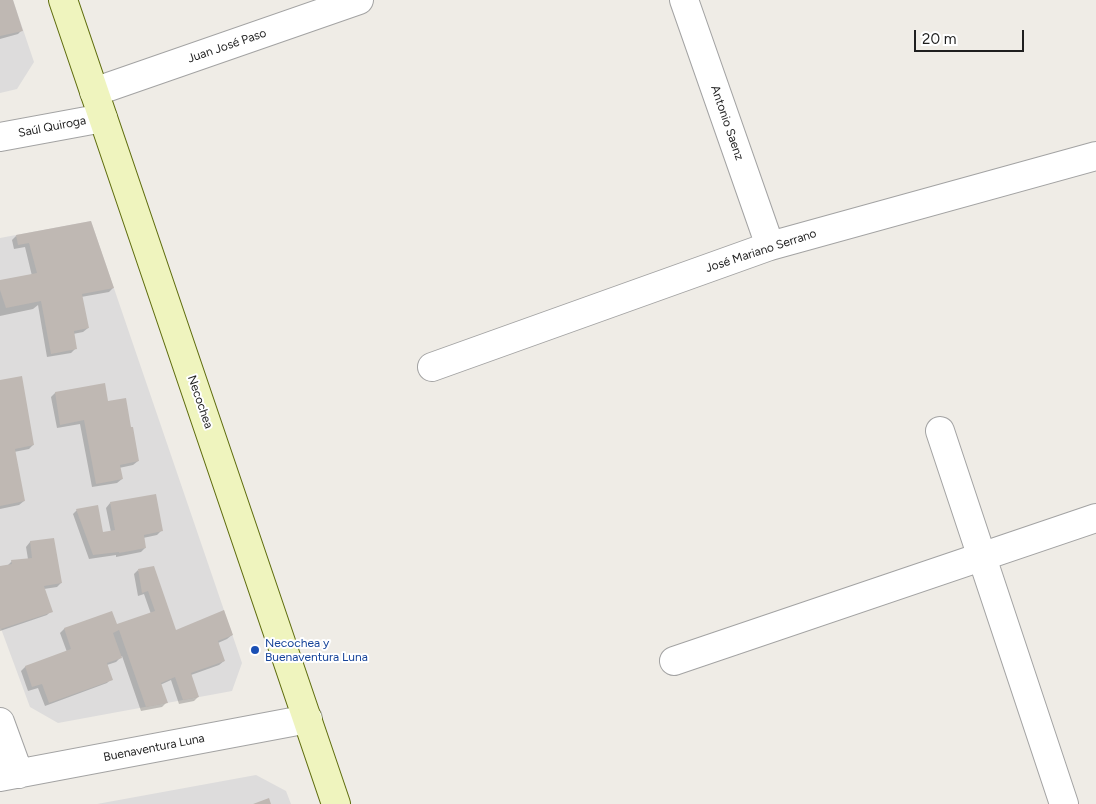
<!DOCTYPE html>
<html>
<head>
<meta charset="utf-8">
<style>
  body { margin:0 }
  #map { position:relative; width:1096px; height:804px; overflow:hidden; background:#efece6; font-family:Figtree,sans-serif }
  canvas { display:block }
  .scale { position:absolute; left:914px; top:30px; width:110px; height:22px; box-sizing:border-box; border:2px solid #1f1f1f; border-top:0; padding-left:6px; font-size:15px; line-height:18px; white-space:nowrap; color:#1f1f1f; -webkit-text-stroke:4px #fff; paint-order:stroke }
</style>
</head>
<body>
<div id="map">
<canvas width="1096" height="804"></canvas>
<div class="scale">20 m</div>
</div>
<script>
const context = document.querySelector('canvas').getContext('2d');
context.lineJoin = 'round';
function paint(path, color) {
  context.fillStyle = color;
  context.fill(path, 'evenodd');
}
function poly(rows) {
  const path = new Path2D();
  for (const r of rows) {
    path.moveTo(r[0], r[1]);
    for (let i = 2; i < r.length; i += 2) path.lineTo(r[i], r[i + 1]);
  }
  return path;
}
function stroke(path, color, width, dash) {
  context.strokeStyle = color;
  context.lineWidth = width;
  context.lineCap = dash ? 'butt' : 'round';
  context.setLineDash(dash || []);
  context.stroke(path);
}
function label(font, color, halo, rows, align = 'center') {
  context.font = font + ' Figtree,sans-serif';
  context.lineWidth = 4;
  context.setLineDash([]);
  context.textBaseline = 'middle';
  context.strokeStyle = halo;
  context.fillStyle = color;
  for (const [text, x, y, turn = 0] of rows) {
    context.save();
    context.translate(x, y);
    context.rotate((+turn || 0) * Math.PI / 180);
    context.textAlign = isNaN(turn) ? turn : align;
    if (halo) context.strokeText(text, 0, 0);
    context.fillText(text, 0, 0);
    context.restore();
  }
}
paint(poly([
  [0,0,13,0,34,62,17,89,0,93],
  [91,221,242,663,232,691,58,723,30,707,0,626,0,238],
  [256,775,286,791,291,804,97,804]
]), '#dddcdc');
paint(poly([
  [0,0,12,0,22,30,18,34,0,39],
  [16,236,113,288,109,292,81,297,88,328,83,332,73,334,76,348,71,353,47,357,38,305,33,309,0,316,0,282,32,276,25,247,14,249,12,240],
  [0,382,33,445,29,449,14,452,24,501,19,505,0,509],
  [104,385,107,402,138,461,133,465,119,468,122,479,117,483,92,487,80,424,57,428,51,397,55,393],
  [110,503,161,531,157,535,143,538,145,548,141,552,116,557,116,555,89,559,73,514,77,510,102,534,111,532,106,508],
  [53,540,61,583,57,587,44,589,51,611,47,615,0,631,0,567,7,566,12,561,28,559,26,547,30,542],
  [138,570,176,632,232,635,227,639,218,643,224,661,219,665,191,675,198,697,194,701,179,704,171,680,160,685,166,703,162,707,141,711,122,656,116,662,107,665,111,679,107,683,45,706,38,688,28,691,21,671,25,667,67,652,60,633,64,629,111,613,116,626,151,614,144,594,138,596,134,574]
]), '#0003');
paint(poly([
  [0,0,13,0,23,31,0,36],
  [91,221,114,288,82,294,89,328,74,331,77,349,51,354,41,301,6,308,0,290,0,280,37,273,29,243,18,245,16,235],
  [22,376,34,445,15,449,25,501,0,506,0,380],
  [105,383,108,401,126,398,131,427,133,427,139,461,120,465,123,479,96,484,84,420,60,425,55,392],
  [156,494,163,531,144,535,146,548,119,553,119,552,93,555,76,509,98,505,103,532,115,530,110,502],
  [54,538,62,583,44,586,53,612,1,629,0,626,0,566,12,564,11,560,32,558,30,541],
  [154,566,176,630,224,610,233,635,218,641,225,661,191,673,199,697,183,700,175,677,161,683,168,703,146,707,119,630,113,633,122,658,107,663,113,680,49,703,42,684,32,687,25,666,71,649,64,628,112,611,117,624,155,611,148,591,142,593,138,569],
  [269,798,271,804,253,804]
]), '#bfb8b3');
const street = poly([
  [684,0,770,246],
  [94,92,359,0],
  [0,137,103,118],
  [432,367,770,246,1096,156],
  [940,431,1064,804],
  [674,661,1096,518],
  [0,722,19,774],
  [0,777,308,719]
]);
const secondary = poly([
  [63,0,336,804]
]);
stroke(street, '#a3a3a3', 30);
stroke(secondary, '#5f6d0e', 30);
stroke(street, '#fff', 28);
stroke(secondary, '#eff4be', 28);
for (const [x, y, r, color] of [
  [255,650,5,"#1a4fb4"]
]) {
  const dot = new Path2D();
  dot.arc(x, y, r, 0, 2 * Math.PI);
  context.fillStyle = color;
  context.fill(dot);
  stroke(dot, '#fff', 2);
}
label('12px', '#1f1f1f', '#fff', [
  ["Juan José Paso",227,46,-19],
  ["Antonio Saenz",727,123,71],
  ["Saúl Quiroga",52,127,-11],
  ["José Mariano Serrano",761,251,-18],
  ["Necochea",200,402,71],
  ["Buenaventura Luna",154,748,-11]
]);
label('12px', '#164399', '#fff', [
  ["Necochea y",265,643],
  ["Buenaventura Luna",265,657]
], 'left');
</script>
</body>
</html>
